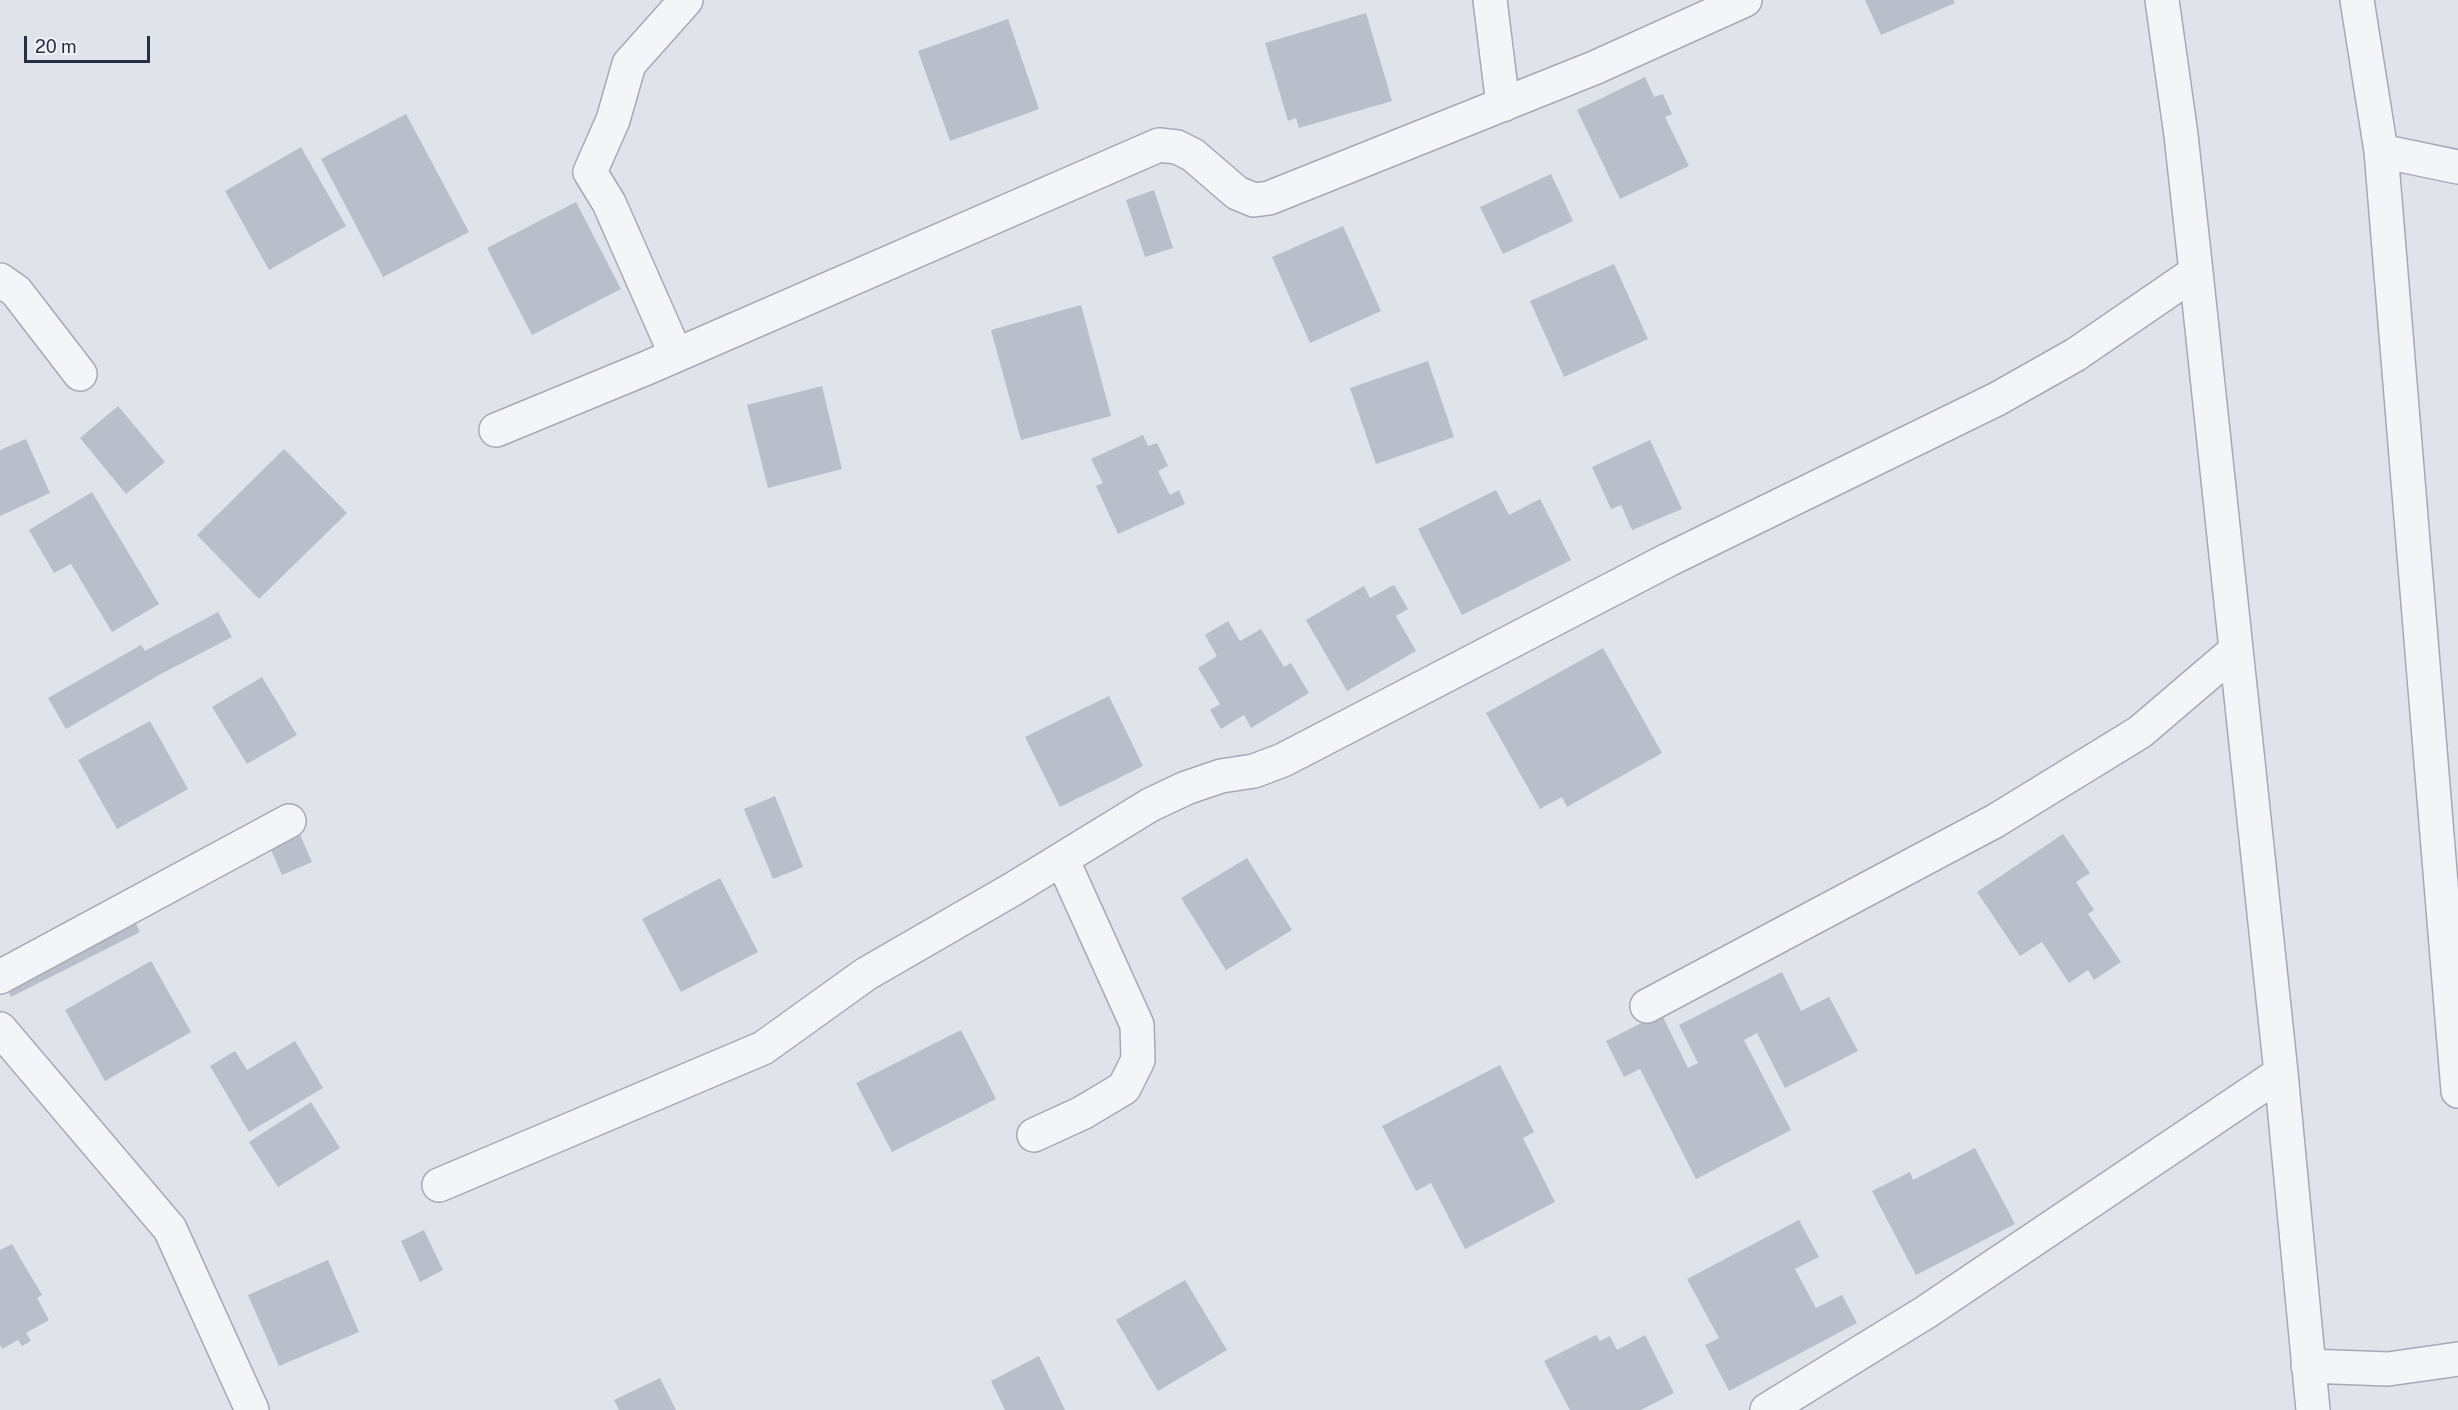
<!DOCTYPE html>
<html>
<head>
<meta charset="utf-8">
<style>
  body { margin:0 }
  #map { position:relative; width:2458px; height:1410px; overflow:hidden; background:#e1e3ea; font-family:"Public Sans",sans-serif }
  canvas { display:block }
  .scale { position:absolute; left:24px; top:36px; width:126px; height:27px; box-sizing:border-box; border:3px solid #282e43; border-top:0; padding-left:8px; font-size:18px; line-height:21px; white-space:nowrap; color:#282e43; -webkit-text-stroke:4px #f0f2f8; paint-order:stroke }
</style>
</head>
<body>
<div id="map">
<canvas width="2458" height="1410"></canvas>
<div class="scale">20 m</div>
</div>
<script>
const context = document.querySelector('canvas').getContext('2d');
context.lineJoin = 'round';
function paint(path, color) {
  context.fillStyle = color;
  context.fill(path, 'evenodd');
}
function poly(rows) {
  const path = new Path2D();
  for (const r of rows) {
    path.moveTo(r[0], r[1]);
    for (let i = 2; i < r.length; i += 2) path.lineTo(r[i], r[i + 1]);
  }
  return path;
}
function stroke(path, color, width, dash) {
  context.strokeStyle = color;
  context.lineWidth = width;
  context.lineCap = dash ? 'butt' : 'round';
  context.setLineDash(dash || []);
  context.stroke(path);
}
paint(poly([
  [1865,0,1953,0,1955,3,1881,35],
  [1366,13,1392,101,1299,128,1296,118,1288,121,1265,43],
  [1008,19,1039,109,950,141,918,51],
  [1645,77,1654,97,1663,94,1672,114,1665,117,1689,166,1620,199,1577,110],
  [406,114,469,232,383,277,321,159],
  [301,147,346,226,269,270,225,191],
  [1551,174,1573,221,1503,254,1480,207],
  [1154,190,1173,248,1145,257,1126,200],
  [576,202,621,289,532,335,487,248],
  [1343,226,1381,311,1310,343,1272,257],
  [1614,264,1648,339,1564,377,1530,301],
  [1081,305,1111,416,1021,440,991,330],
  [1428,361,1454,437,1376,464,1350,388],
  [822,386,842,469,768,488,747,405],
  [118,406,165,462,126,494,80,438],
  [1143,435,1148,446,1157,443,1168,466,1158,471,1170,495,1179,490,1185,504,1118,534,1096,486,1103,483,1091,459],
  [26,439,50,493,0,516,0,450],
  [1650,440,1682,509,1632,530,1621,505,1611,509,1592,467],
  [284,449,347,513,259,599,197,535],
  [1496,490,1509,515,1540,499,1571,560,1462,615,1418,529],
  [92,492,159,604,112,632,71,564,54,573,29,530],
  [1394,585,1408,609,1396,616,1416,651,1347,691,1306,620,1364,586,1370,598],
  [218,612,232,637,159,675,66,729,48,698,141,645,145,651],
  [1228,621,1240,641,1261,629,1284,667,1291,663,1309,693,1251,728,1244,715,1221,729,1210,710,1220,704,1198,668,1217,656,1205,635],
  [1603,648,1662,753,1567,807,1562,797,1540,809,1486,713],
  [262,677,297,735,247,764,212,707],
  [1109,696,1143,766,1060,807,1025,737],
  [150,721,188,789,117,829,78,760],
  [775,796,803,867,773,879,744,809],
  [297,828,312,862,282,875,267,841],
  [2063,834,2090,873,2076,882,2094,910,2088,914,2121,962,2094,980,2088,970,2069,983,2042,942,2020,956,1977,892],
  [1247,858,1292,930,1226,970,1181,898],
  [720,878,758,952,681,992,642,919],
  [126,904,140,932,11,997,0,976],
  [151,961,191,1032,105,1081,65,1010],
  [1782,972,1801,1011,1829,997,1858,1051,1785,1088,1757,1033,1744,1040,1791,1130,1696,1179,1640,1069,1624,1077,1606,1041,1661,1013,1688,1068,1698,1063,1679,1025],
  [961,1030,996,1099,892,1152,856,1083],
  [295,1041,323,1088,249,1132,210,1066,235,1051,247,1070],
  [1500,1065,1534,1132,1523,1138,1555,1202,1465,1249,1431,1183,1416,1191,1382,1126],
  [311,1102,340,1148,278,1187,249,1142],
  [1975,1148,2015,1224,1916,1275,1872,1191,1910,1172,1913,1180],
  [1799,1220,1819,1257,1795,1269,1816,1308,1842,1295,1857,1323,1729,1391,1705,1345,1719,1338,1687,1279],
  [424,1230,443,1270,420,1282,401,1241],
  [12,1244,42,1295,37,1298,49,1320,26,1333,31,1341,22,1346,18,1340,2,1349,0,1345,0,1250],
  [328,1260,359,1332,279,1366,248,1295],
  [1185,1280,1227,1350,1158,1391,1116,1320],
  [1596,1335,1600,1341,1610,1336,1617,1350,1645,1335,1674,1393,1641,1410,1570,1410,1544,1361],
  [1039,1356,1065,1410,1005,1410,991,1381],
  [660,1378,676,1410,619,1410,614,1400]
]), '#babecb');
const minor = poly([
  [1490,0,1503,105],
  [2162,0,2181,135,2196,272,2281,1073,2313,1410],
  [2357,0,2381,151,2458,1091],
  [2381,151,2458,167],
  [0,280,16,291,80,374],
  [676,355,609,203,590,172,613,120,629,64,686,0],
  [496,430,649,367,1159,145,1177,147,1193,155,1237,193,1254,200,1269,198,1594,68,1745,0],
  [0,977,289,821],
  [1647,1006,1995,821,2140,732,2236,650],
  [0,1029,170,1229,252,1410],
  [1034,1135,1082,1113,1124,1088,1138,1060,1137,1025,1062,859],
  [439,1185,763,1048,866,974,1013,889,1150,805,1186,788,1221,776,1254,771,1283,760,1668,560,1997,399,2075,355,2196,272],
  [2308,1366,2388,1369,2458,1359],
  [1767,1410,1926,1312,2281,1073]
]);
stroke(minor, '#a6a9b5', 36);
stroke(minor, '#f4f5f8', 33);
</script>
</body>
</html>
